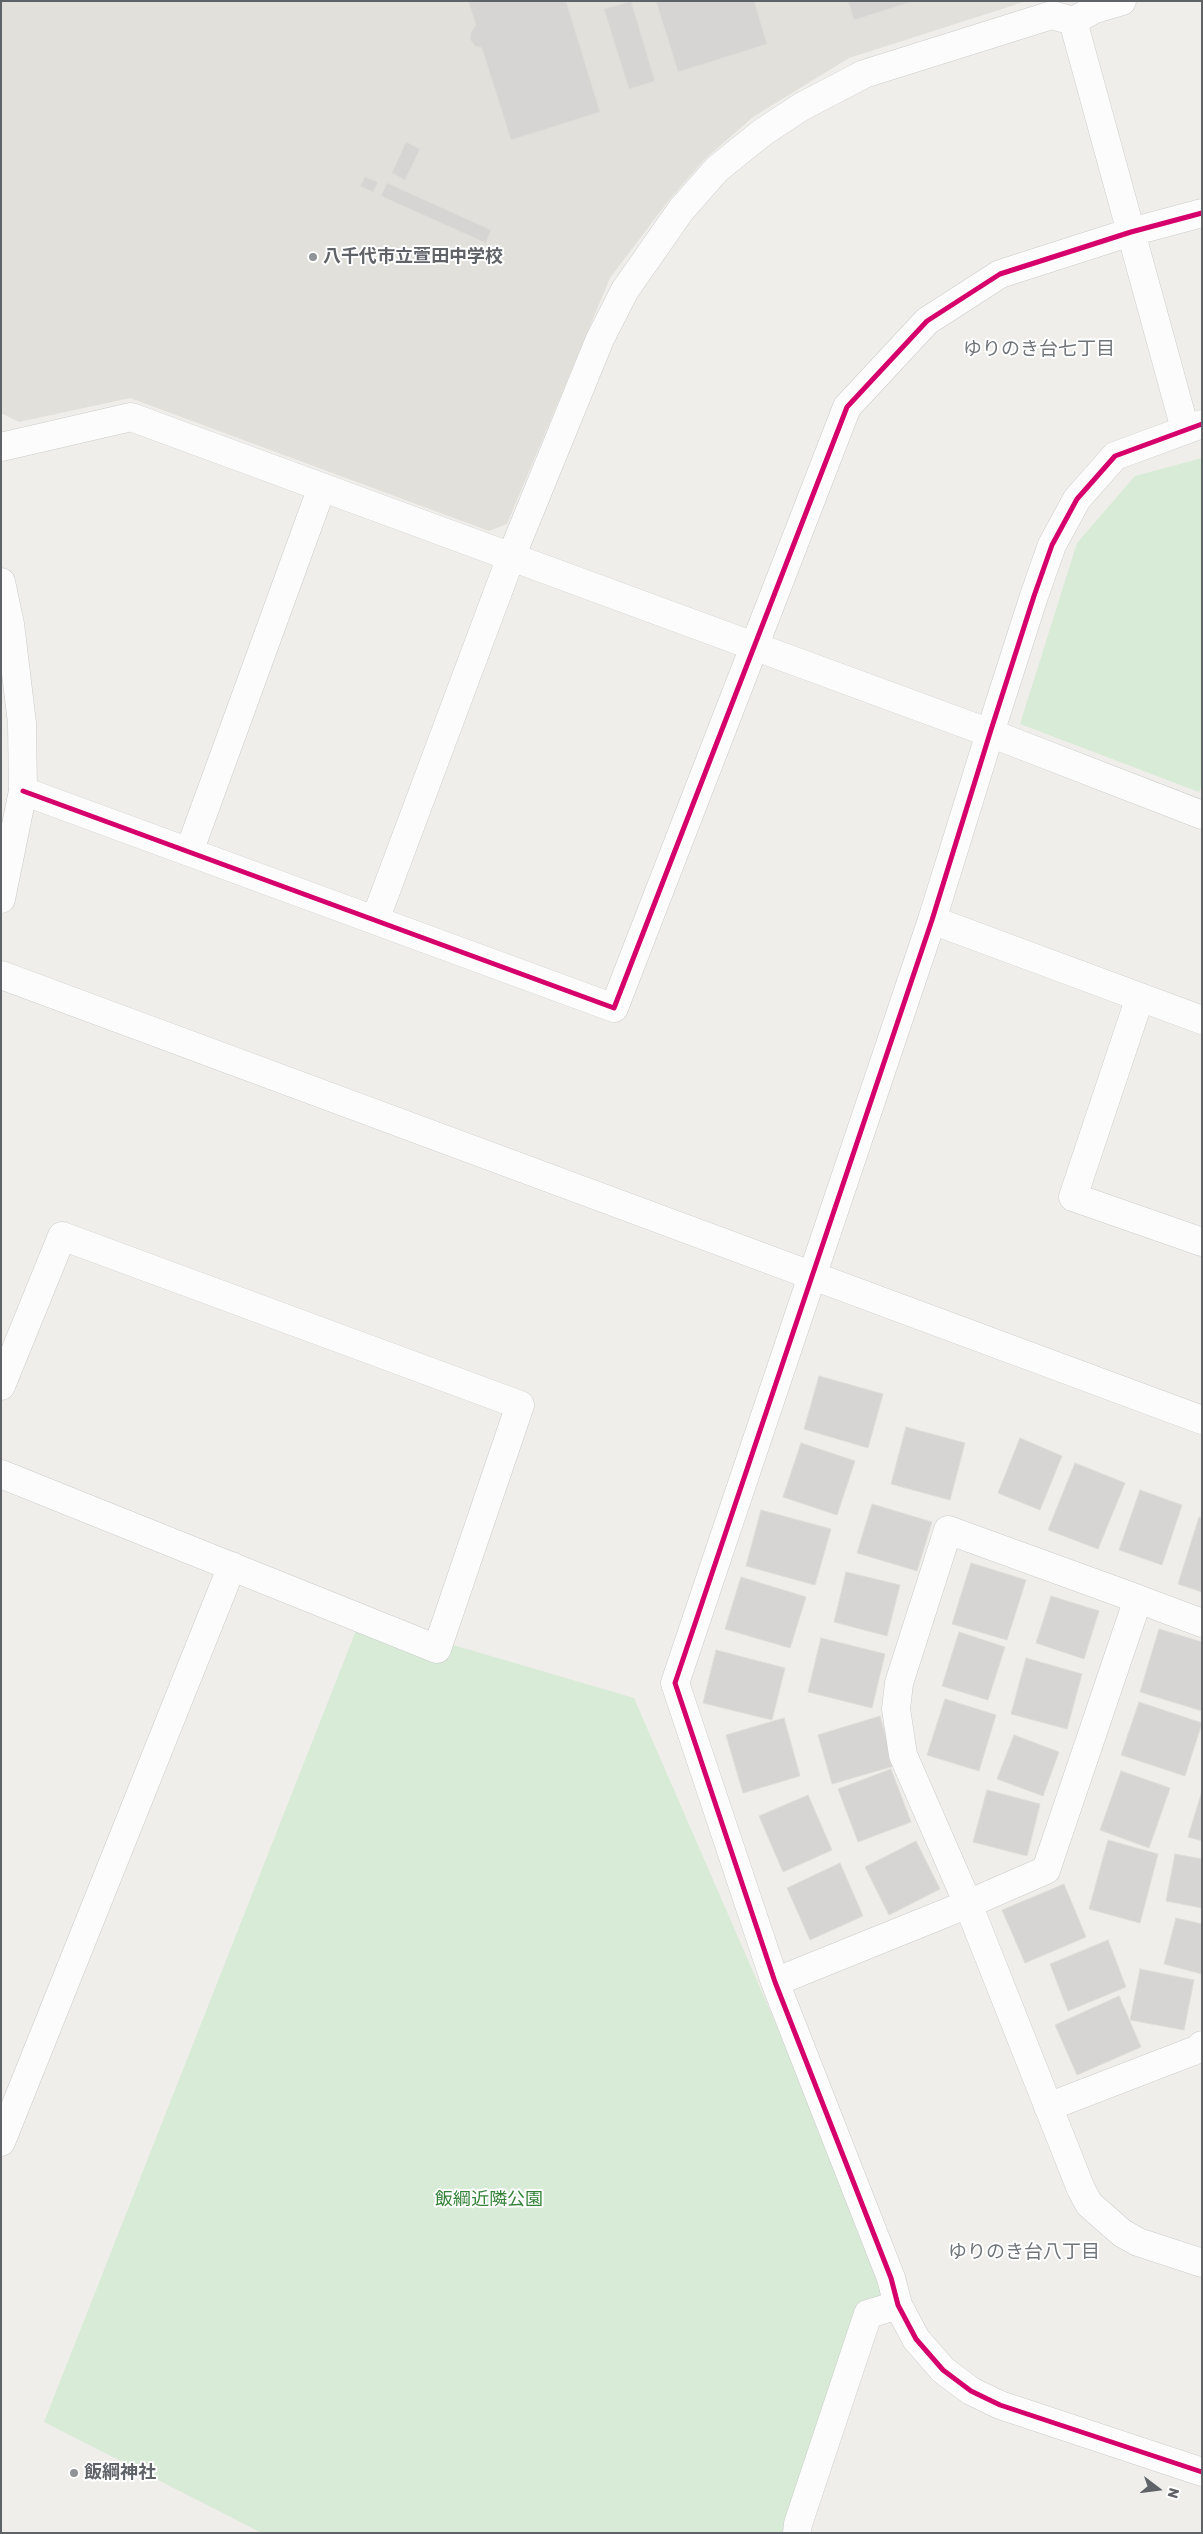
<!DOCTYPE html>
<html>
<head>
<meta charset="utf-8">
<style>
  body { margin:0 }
  #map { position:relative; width:1203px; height:2534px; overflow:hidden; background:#efeeea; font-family:Rubik,sans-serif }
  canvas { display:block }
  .frame { position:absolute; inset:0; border:2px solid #5f6368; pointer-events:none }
  .north { position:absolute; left:1133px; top:2464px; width:50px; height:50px; -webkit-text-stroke:4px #fff; paint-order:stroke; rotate:105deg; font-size:14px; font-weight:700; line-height:20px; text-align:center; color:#5f6368 }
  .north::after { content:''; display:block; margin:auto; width:18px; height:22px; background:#5f6368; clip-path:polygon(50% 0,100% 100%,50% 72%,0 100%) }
</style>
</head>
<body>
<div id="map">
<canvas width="1203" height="2534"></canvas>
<div class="frame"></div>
<div class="north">N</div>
</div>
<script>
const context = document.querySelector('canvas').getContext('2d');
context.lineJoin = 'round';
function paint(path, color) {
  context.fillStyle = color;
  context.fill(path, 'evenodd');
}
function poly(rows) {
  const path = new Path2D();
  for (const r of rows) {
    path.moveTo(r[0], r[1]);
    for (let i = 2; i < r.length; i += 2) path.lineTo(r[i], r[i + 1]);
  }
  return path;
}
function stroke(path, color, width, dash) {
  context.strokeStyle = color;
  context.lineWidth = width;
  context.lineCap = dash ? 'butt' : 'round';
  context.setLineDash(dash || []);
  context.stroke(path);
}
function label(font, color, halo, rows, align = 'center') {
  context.font = font + ' Rubik,"Noto Sans JP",sans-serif';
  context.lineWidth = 4;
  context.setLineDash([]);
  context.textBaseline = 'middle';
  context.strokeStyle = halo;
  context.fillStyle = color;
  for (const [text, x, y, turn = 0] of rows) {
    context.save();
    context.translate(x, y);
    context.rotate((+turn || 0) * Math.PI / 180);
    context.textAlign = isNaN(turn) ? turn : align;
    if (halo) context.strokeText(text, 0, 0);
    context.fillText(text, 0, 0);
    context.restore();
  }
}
paint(poly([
  [1,1,1027,1,849,58,753,117,705,159,669,200,610,278,507,524,489,531,130,398,19,422,1,413]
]), '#e2e0da');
paint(poly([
  [1202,458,1202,786,1199,792,1020,724,1077,543,1135,476],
  [361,1618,634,1698,898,2305,865,2309,792,2533,262,2533,44,2422]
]), '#d8ebd6');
const building = poly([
  [468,1,566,1,600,112,511,140,482,48,475,46,470,39,471,32,476,25,468,1],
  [631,1,655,81,629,89,604,9,631,1],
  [656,1,754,1,767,44,678,72,656,1],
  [848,1,914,1,854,20,848,1],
  [406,142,420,149,405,180,392,173,406,142],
  [365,177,378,182,373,192,360,186,365,177],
  [387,183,491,230,486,243,381,196,387,183],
  [819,1376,883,1394,868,1448,804,1429,819,1376],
  [906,1427,965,1443,950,1500,891,1484,906,1427],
  [1020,1438,1062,1456,1040,1510,998,1493,1020,1438],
  [801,1443,855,1461,837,1515,783,1497,801,1443],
  [1075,1463,1125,1483,1098,1549,1048,1530,1075,1463],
  [1140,1490,1182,1505,1162,1565,1119,1550,1140,1490],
  [872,1504,932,1522,917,1571,857,1553,872,1504],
  [761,1510,831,1529,815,1585,746,1566,761,1510],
  [1199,1517,1202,1518,1202,1592,1178,1584,1199,1517],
  [971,1563,1026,1580,1007,1640,952,1624,971,1563],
  [846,1572,900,1585,887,1636,834,1622,846,1572],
  [741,1577,806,1597,790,1648,725,1629,741,1577],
  [1051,1596,1099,1611,1084,1659,1036,1643,1051,1596],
  [1159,1629,1202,1642,1202,1711,1140,1692,1159,1629],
  [959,1632,1005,1647,988,1700,942,1686,959,1632],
  [821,1638,885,1654,872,1708,808,1692,821,1638],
  [716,1650,785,1668,772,1720,703,1703,716,1650],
  [1026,1658,1082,1674,1067,1729,1011,1714,1026,1658],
  [945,1699,996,1715,979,1771,927,1755,945,1699],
  [1139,1702,1202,1723,1185,1776,1121,1755,1139,1702],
  [880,1716,894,1766,832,1784,818,1735,880,1716],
  [784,1718,800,1776,743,1793,726,1735,784,1718],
  [1014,1735,1059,1752,1043,1796,997,1779,1014,1735],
  [891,1769,911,1822,858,1842,838,1789,891,1769],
  [1121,1771,1170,1788,1149,1848,1100,1830,1121,1771],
  [987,1790,1040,1804,1027,1856,973,1842,987,1790],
  [1202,1791,1202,1841,1188,1837,1202,1791],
  [808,1795,832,1850,783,1872,759,1816,808,1795],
  [1108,1840,1158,1854,1140,1923,1089,1909,1108,1840],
  [916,1841,940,1889,889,1915,865,1867,916,1841],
  [1175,1854,1202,1859,1202,1908,1166,1901,1175,1854],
  [840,1863,863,1916,810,1940,787,1888,840,1863],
  [1064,1884,1086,1937,1025,1963,1002,1910,1064,1884],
  [1176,1918,1202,1924,1202,1974,1164,1964,1176,1918],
  [1108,1940,1126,1987,1068,2011,1050,1964,1108,1940],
  [1140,1969,1194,1980,1184,2030,1130,2020,1140,1969],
  [1119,1996,1141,2047,1077,2075,1055,2025,1119,1996]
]);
paint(building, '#d6d5d3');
stroke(building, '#deddd9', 1);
const street = poly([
  [1073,21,1185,429],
  [1202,424,1115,456,1077,499,1052,545,1034,596,990,733,932,920,675,1683,775,1982,891,2278,898,2305,916,2339,943,2370,971,2391,1000,2405,1202,2472],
  [1,447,131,417,990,733,1202,815],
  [23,791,614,1008,847,407,927,321,1000,274,1131,232,1202,213],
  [189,852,322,487],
  [375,920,511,557,600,339,625,290,681,210,717,169,763,132,801,107,864,74,1052,15,1073,21,1095,9,1122,1],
  [932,920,1202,1020],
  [1140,997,1073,1197,1202,1242],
  [1,1386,62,1236,520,1405,437,1649,1,1474],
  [1138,1599,948,1530,899,1683,896,1709,903,1755,968,1904,1081,2189,1089,2204,1122,2233,1138,2242,1202,2263],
  [775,1982,968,1904,1046,1870,1138,1599,1202,1623],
  [1048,2107,1201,2048,1202,2045],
  [1,2142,232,1566],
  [797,2533,798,2524,868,2314,898,2305]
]);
const secondary = poly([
  [1,582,10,624,22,723,23,791,1,899],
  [1,975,1202,1420]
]);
stroke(street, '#cbcccc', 29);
stroke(secondary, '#cacacb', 29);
stroke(street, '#fdfcfc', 28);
stroke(secondary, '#fdfcfc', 28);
stroke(poly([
  [1202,424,1115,456,1077,499,1052,545,1034,596,990,733,932,920,675,1683,775,1982,891,2278,898,2305,916,2339,943,2370,971,2391,1000,2405,1202,2472],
  [23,791,614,1008,847,407,927,321,1000,274,1131,232,1202,213]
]), '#d6006c', 5);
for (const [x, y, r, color] of [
  [313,257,5,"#919496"],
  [74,2473,5,"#919496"]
]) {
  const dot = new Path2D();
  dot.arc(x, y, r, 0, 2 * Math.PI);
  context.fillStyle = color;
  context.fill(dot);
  stroke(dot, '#fff', 2);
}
label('bold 18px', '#5f6368', '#fff', [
  ["八千代市立萱田中学校",323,257],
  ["飯綱神社",84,2473]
], 'left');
label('18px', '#348238', '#fff', [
  ["飯綱近隣公園",489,2200]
]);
label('19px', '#70757a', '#fff', [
  ["ゆりのき台七丁目",1039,350],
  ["ゆりのき台八丁目",1024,2253]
]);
</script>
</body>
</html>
